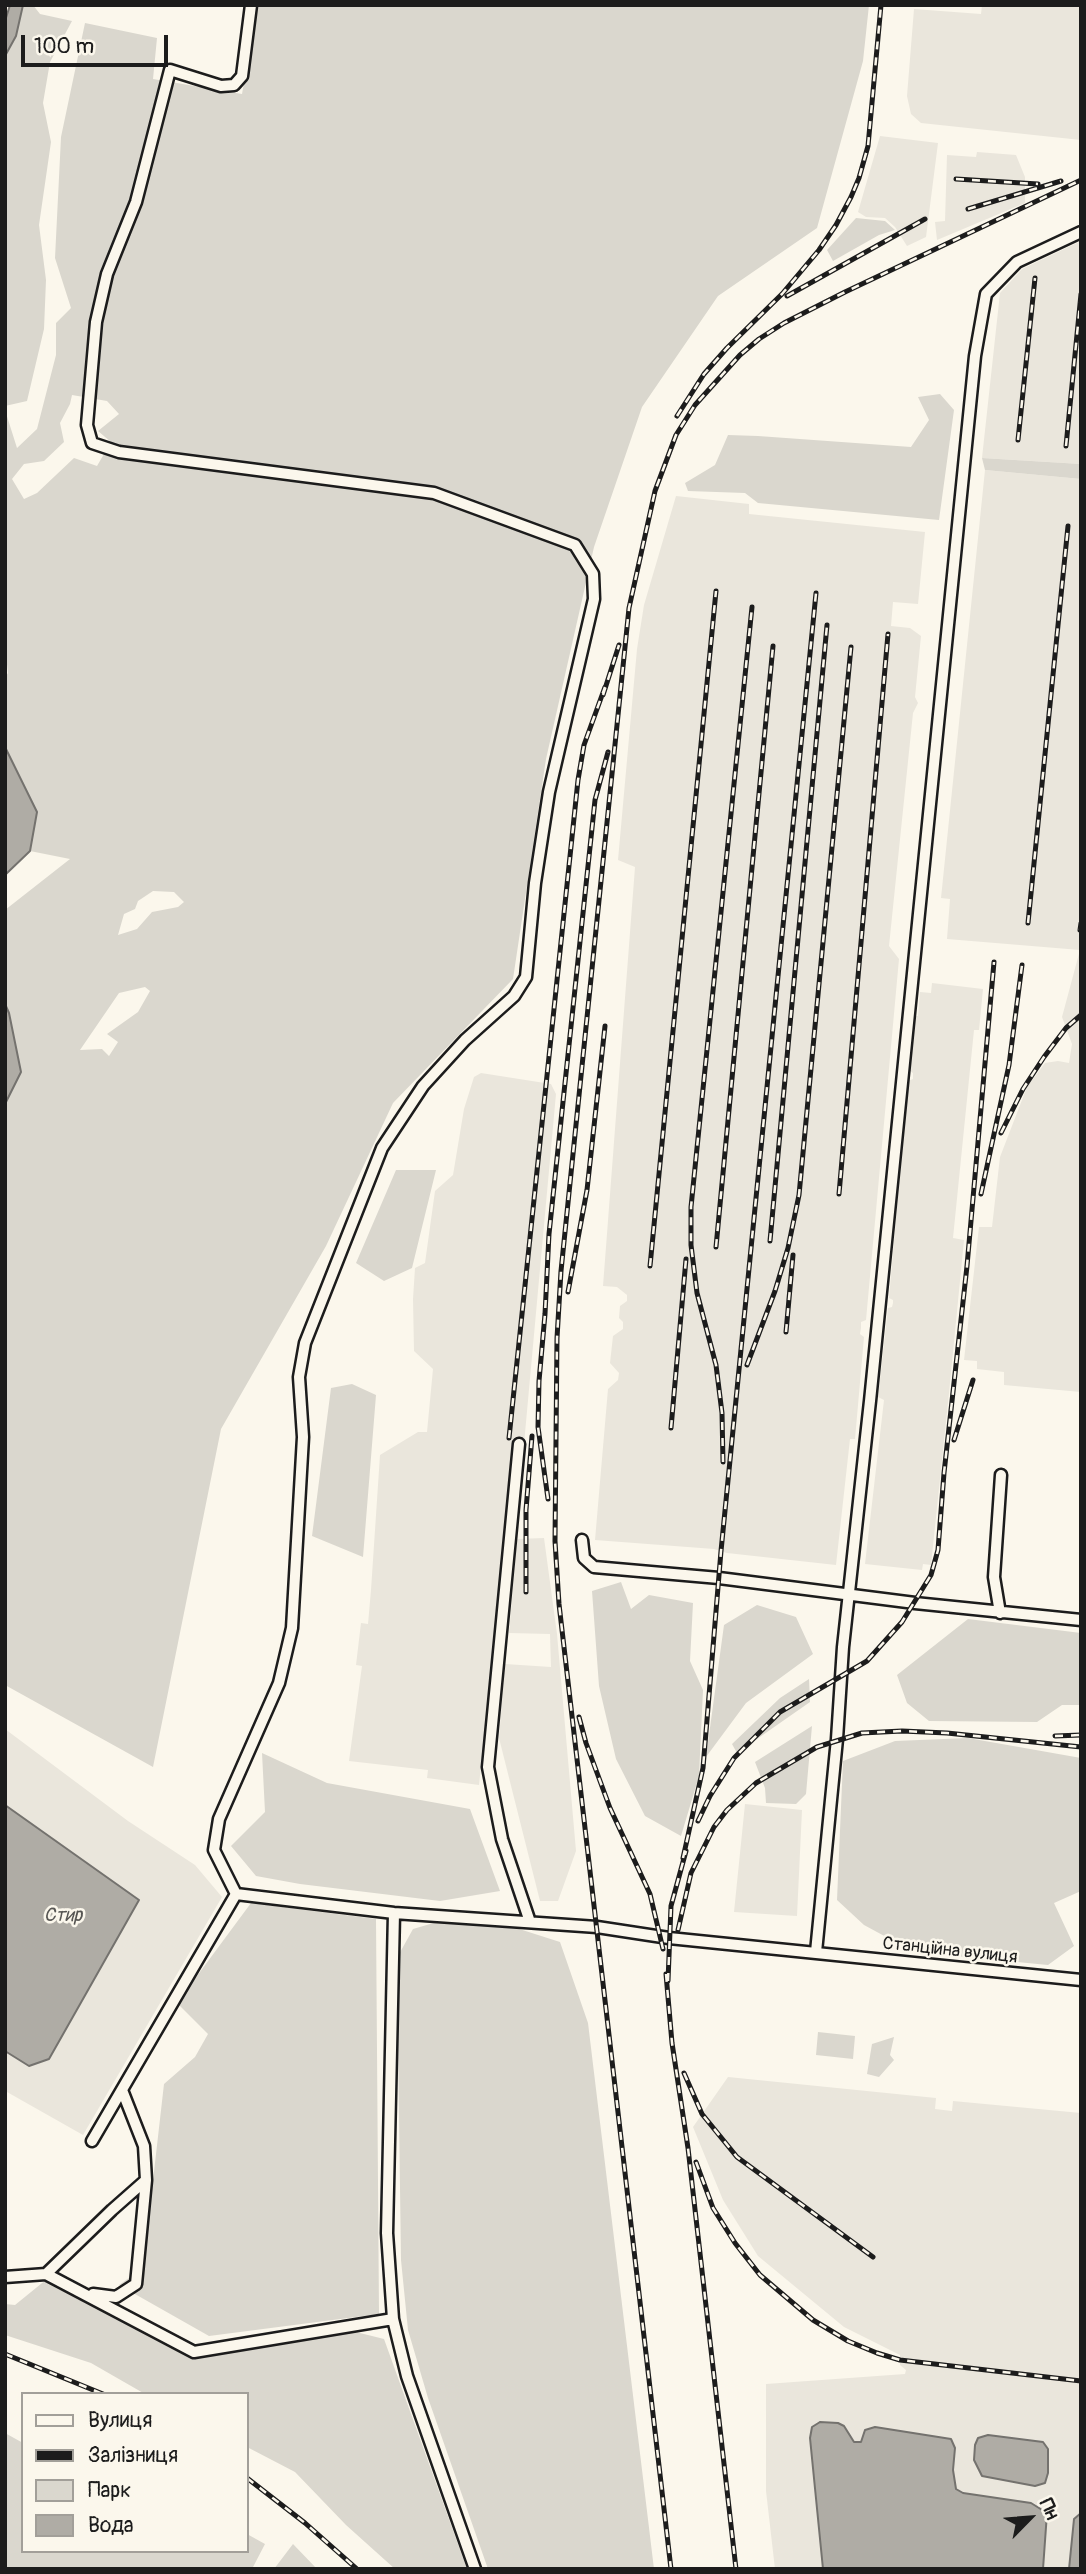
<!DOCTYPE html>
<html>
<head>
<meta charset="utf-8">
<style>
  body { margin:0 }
  #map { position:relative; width:1086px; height:2574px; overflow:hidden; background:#fbf7ec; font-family:Pangolin,sans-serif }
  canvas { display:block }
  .frame { position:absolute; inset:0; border:7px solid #1c1c1c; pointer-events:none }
  .legend { position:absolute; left:21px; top:2392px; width:228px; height:161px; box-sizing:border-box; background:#fbf7ec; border:2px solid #a29f99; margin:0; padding:9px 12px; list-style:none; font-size:21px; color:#1c1c1c }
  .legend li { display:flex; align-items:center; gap:14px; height:35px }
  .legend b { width:35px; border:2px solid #a29f99 }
  .north { position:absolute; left:995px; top:2483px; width:70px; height:70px; -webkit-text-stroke:5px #fbf7ec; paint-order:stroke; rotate:65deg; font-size:19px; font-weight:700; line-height:28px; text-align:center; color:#1c1c1c }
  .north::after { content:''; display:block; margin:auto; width:24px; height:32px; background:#1c1c1c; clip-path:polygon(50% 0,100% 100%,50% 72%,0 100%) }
  .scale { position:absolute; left:21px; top:35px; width:147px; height:32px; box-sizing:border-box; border:4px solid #1c1c1c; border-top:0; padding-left:9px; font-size:21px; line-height:24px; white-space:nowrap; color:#1c1c1c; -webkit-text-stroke:5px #fbf7ec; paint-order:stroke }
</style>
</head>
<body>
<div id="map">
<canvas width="1086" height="2574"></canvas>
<div class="frame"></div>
<ul class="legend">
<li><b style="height:9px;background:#fbf7ec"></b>Вулиця</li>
<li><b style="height:9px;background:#1c1c1c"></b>Залізниця</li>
<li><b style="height:19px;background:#dad7ce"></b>Парк</li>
<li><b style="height:19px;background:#afaca5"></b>Вода</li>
</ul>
<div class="north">Пн</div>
<div class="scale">100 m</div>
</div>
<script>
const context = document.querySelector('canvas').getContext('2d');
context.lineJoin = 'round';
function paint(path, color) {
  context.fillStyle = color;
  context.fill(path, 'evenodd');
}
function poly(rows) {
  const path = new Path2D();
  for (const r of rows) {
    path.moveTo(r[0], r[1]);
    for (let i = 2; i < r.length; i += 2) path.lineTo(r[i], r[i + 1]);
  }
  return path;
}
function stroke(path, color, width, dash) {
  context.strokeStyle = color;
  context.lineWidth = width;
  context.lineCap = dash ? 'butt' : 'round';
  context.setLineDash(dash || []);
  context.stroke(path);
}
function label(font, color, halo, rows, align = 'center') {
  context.font = font + ' Pangolin,sans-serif';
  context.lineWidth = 5;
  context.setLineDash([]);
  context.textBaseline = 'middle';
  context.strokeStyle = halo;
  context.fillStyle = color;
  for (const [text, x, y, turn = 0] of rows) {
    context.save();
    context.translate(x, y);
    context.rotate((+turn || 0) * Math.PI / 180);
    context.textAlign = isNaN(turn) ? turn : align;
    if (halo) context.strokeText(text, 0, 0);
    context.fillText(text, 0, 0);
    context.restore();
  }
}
paint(poly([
  [982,5,1081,5,1081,140,921,123,911,114,907,96,914,9,981,14],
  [880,136,938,143,926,237,907,246,895,227,885,218,866,217,858,212],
  [977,152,1016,155,1025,177,1025,203,937,240,935,222,945,221,947,155,976,157],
  [1081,241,1081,464,982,458,1000,293,1022,269],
  [985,470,1081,479,1081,1392,1004,1385,1004,1372,977,1369,977,1361,964,1360,979,1227,992,1227,1000,1157,1027,1087,1045,1063,1058,1061,1069,1063,1072,1044,1062,1017,1080,950,947,939,950,899,941,898],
  [676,496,749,504,749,514,925,532,918,604,893,602,891,626,910,628,921,636,915,697,918,703,913,713,889,946,899,959,866,1320,861,1322,861,1328,860,1334,864,1337,855,1439,850,1439,836,1565,727,1553,714,1549,595,1540,608,1389,618,1380,619,1373,610,1363,613,1336,623,1329,623,1322,619,1318,620,1306,627,1301,627,1295,617,1287,603,1286,635,867,618,860,637,649,644,605],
  [932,983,983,989,979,1030,974,1030,953,1238,964,1240,949,1393,931,1565,923,1564,922,1570,865,1564,884,1400,878,1397,888,1308,892,1307,893,1303,893,1300,889,1298,908,1081,913,1079,913,1073,909,1070,915,1016,918,1016,920,992,931,993],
  [481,1073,551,1084,556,1094,524,1444,515,1444,479,1785,427,1778,428,1770,349,1761,362,1666,356,1665,361,1623,368,1624,371,1590,380,1455,418,1432,427,1432,433,1369,414,1351,413,1299,415,1268,425,1263,435,1191,453,1175,464,1109,474,1077],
  [544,1538,557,1634,576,1851,558,1901,540,1901,499,1738,505,1664,551,1667,550,1634,509,1633,517,1539],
  [5,1729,128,1821,195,1865,222,1897,83,2135,7,2092,5,2093],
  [745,1804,802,1810,797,1916,734,1912],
  [728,2077,936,2098,935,2109,952,2111,953,2101,1081,2113,1081,2569,775,2569,766,2491,766,2384,905,2374,906,2370,900,2365,900,2355,844,2327,758,2256,723,2200,693,2127]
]), '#eae6dc');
paint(poly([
  [23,5,33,5,40,14,72,21,50,62,43,103,51,142,39,225,46,280,44,329,27,401,5,406,5,56,16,36],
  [258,5,869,5,863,61,817,228,718,296,642,407,594,547,546,759,513,979,393,1103,326,1246,221,1429,153,1767,5,1685,5,1104,21,1072,9,1013,5,1004,5,910,70,859,30,851,37,812,5,747,5,678,8,673,5,647,5,410,17,448,37,429,56,355,56,323,71,308,55,258,61,137,85,23,157,38,153,79,242,94],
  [72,395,107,401,119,414,98,431,111,442,97,466,74,458,37,493,24,499,12,479,24,464,44,461,64,442,60,423,70,404],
  [153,891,174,892,184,902,178,907,152,912,137,929,118,935,124,914,135,909,138,901],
  [145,987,150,991,138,1012,107,1034,118,1042,109,1056,102,1049,80,1050,119,993],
  [856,218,885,221,895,230,879,235,833,261,827,250],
  [940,394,954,410,939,520,758,503,745,493,688,491,685,483,715,465,728,435,758,436,911,447,929,420,918,397],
  [982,458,1081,464,1081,479,985,470],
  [396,1170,436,1170,412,1268,384,1281,356,1263],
  [352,1384,376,1395,363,1557,312,1536,331,1388],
  [621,1582,631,1609,649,1595,693,1603,690,1661,703,1690,699,1776,681,1836,645,1816,616,1759,599,1686,592,1591],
  [757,1605,796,1617,813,1654,746,1703,706,1757,724,1625],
  [968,1619,1081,1633,1081,1705,1062,1705,1037,1722,929,1721,907,1703,897,1675],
  [809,1679,810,1702,737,1753,732,1744,780,1698],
  [812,1726,806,1794,796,1804,766,1803,765,1788,755,1762],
  [968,1738,1081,1758,1081,1891,1054,1903,1074,1946,1048,1965,914,1952,864,1925,837,1900,843,1761,895,1741],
  [262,1753,327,1783,470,1809,500,1891,440,1901,300,1884,256,1876,231,1846,265,1812],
  [251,1903,376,1919,379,2314,209,2336,119,2285,143,2268,164,2084,195,2057,208,2034,177,2003],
  [437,1922,513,1927,560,1942,588,2023,654,2569,488,2569,428,2398,408,2330,401,2260,397,1972,398,1956,413,1929],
  [818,2032,855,2036,853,2059,816,2055],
  [894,2037,890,2055,894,2060,879,2077,867,2074,872,2044],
  [47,2279,193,2358,356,2332,384,2339,467,2569,395,2569,346,2525,295,2472,247,2447,247,2394,145,2394,91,2363,5,2335,5,2304,15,2305],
  [5,2433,23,2443,23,2551,247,2551,247,2534,265,2544,252,2569,5,2569],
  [293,2544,317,2569,274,2569]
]), '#dad7ce');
const water = poly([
  [10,5,23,5,16,36,5,56,5,21,10,5],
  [5,747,37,812,30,851,5,875,5,747],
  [5,1004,9,1013,21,1072,5,1104,5,1004],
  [5,1805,139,1900,49,2059,29,2066,5,2051,5,1805],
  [820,2422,838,2423,844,2426,854,2442,861,2442,865,2430,875,2427,951,2439,955,2448,953,2470,956,2489,963,2493,1031,2503,1047,2513,1043,2569,823,2569,810,2438,812,2427,820,2422],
  [988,2435,1043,2442,1048,2449,1048,2473,1045,2483,1035,2486,982,2476,974,2460,975,2445,978,2438,988,2435],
  [1081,2513,1081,2569,1069,2569,1074,2519,1081,2513]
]);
paint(water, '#afaca5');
stroke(water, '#74726e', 2);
const minor = poly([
  [251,5,242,76,234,85,221,86,170,70,136,202,107,274,96,322,87,425,92,443,119,452,434,493,575,545,593,574,594,599,549,792,535,883,526,977,514,996,465,1040,423,1086,382,1148,305,1343,299,1377,303,1437,292,1628,279,1683,219,1819,214,1850,236,1894,394,1913,597,1927,669,1938,1081,1980],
  [519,1444,488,1767,502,1839,530,1922],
  [582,1540,584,1558,594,1567,719,1578,915,1603,1081,1620],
  [1000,1613,994,1577,1001,1475],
  [394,1913,387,2233,393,2319,407,2376,475,2569],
  [816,1952,837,1739,843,1647,870,1401,975,356,986,294,1017,262,1081,232],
  [92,2141,236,1894],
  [46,2274,112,2210,146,2180],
  [5,2277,46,2274,194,2352,393,2319],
  [93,2294,116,2297,136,2284,146,2180,144,2146,122,2090]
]);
stroke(minor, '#1c1c1c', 15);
stroke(minor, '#fbf7ec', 10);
const rail = poly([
  [956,179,1038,184],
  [968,209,1061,181],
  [787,296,925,219],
  [677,416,704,374,727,348,782,294,819,250,836,225,851,197,859,178,868,146,881,5],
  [1018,440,1035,278],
  [1066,446,1081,294],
  [603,695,619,645],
  [1028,923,1068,526],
  [1080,930,1081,923],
  [1001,1133,1023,1089,1044,1057,1066,1028,1081,1015],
  [839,1194,888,634],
  [981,1194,1009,1065,1022,965],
  [770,1241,827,625],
  [716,1247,773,646],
  [650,1266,716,591],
  [568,1292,587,1190,605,1026],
  [786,1332,793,1255],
  [747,1365,775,1291,788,1248,799,1195,851,647],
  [671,1428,686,1259],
  [509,1438,578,780,584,745,605,687],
  [954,1440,973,1380],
  [723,1462,722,1413,716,1365,697,1293,691,1245,691,1207,752,607],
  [548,1499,538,1427,539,1381,545,1314,549,1234,595,800,608,752],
  [526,1592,526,1510,532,1436],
  [579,1717,586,1743,610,1808,650,1894,663,1949],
  [1055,1736,1081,1735],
  [698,1821,710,1796,734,1758,780,1712,867,1661,902,1622,931,1575,938,1550,944,1473,967,1266,994,962],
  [683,1858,703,1768,721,1551,816,593],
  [678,1930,691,1873,714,1827,727,1810,756,1783,817,1747,862,1733,902,1731,947,1733,1081,1747],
  [666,1974,672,2043,688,2148,736,2569],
  [668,1981,671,1906,686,1851],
  [684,2073,702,2114,737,2157,873,2257],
  [696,2162,713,2208,735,2243,760,2275,813,2320,848,2341,877,2353,900,2360,1081,2381],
  [5,2354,103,2394],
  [247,2478,305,2523,357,2569],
  [671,2569,559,1604,555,1541,557,1338,561,1271,629,608,655,491,676,435,695,405,740,355,759,339,784,323,845,292,1081,180]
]);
stroke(rail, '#1c1c1c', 5);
stroke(rail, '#fbf7ec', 2.5, [8]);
label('18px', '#1c1c1c', '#fbf7ec', [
  ["Станційна вулиця",950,1951,6]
]);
label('italic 19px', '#575653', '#fbf7ec', [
  ["Стир",63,1916]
]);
</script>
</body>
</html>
